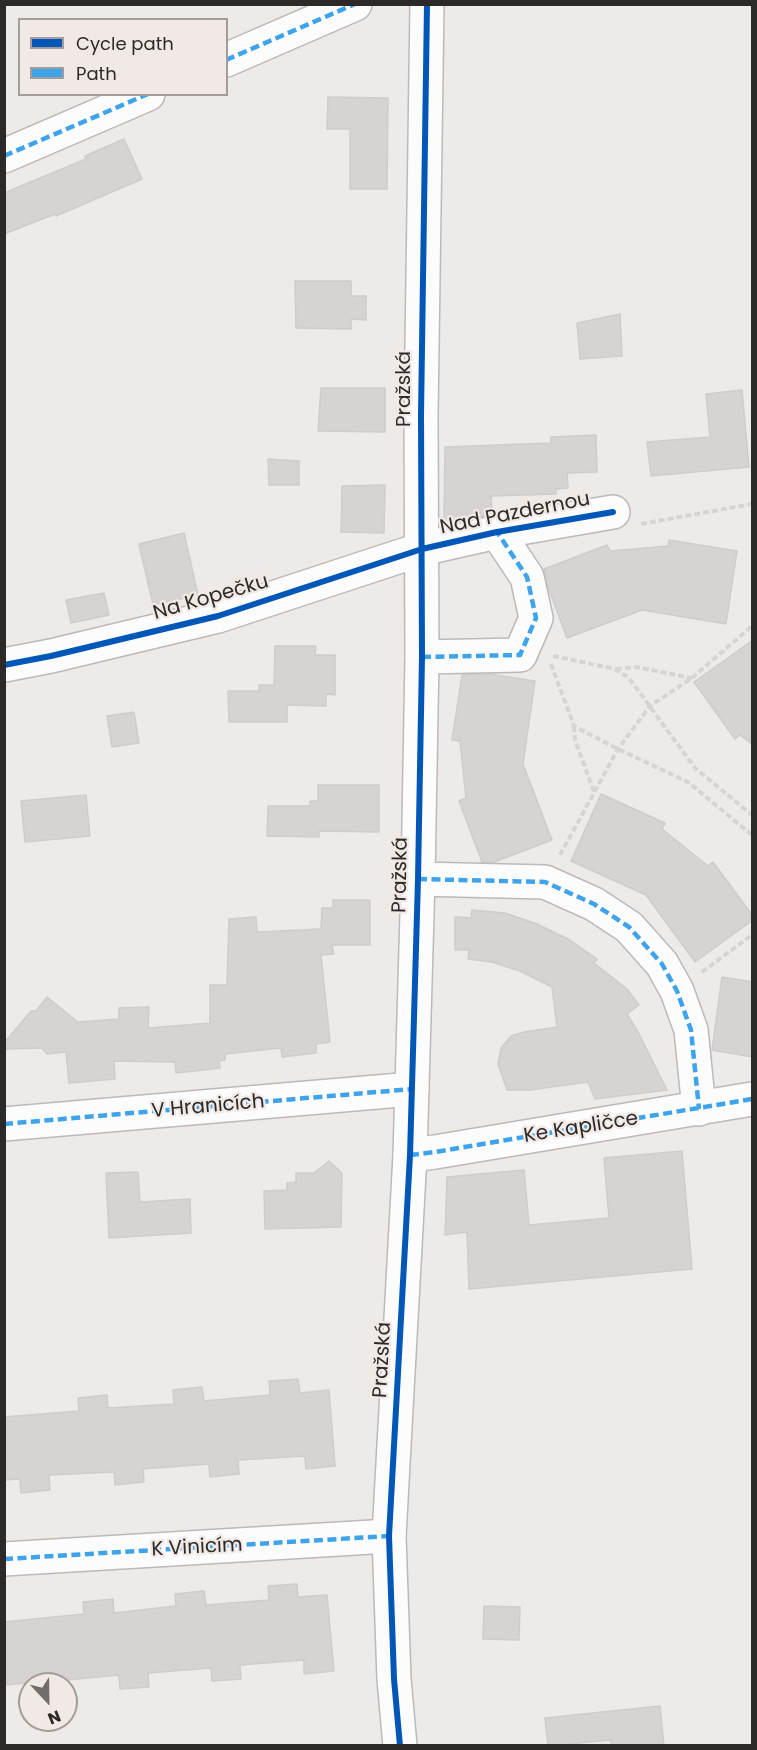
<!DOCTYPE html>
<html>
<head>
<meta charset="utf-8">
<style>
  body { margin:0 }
  #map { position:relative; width:757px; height:1750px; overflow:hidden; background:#eeeae8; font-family:Poppins,sans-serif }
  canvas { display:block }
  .frame { position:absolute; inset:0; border:6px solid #2c2928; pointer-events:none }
  .legend { position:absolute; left:18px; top:18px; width:210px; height:78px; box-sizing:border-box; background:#f0e9e6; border:2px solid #a29c9a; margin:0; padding:8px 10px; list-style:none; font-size:18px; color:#2c2928 }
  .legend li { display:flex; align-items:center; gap:12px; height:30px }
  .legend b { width:30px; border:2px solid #a29c9a }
  .north { position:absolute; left:18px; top:1672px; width:60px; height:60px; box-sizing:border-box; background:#f0e9e6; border:2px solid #a29c9a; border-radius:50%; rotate:158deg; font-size:16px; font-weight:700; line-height:24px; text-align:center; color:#2c2928 }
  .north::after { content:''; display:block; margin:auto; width:21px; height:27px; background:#706d6b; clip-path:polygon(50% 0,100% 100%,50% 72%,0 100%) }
</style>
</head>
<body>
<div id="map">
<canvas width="757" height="1750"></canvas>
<div class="frame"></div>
<ul class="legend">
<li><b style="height:8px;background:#0057b8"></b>Cycle path</li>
<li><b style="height:8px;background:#3ea3eb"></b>Path</li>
</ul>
<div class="north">N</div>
</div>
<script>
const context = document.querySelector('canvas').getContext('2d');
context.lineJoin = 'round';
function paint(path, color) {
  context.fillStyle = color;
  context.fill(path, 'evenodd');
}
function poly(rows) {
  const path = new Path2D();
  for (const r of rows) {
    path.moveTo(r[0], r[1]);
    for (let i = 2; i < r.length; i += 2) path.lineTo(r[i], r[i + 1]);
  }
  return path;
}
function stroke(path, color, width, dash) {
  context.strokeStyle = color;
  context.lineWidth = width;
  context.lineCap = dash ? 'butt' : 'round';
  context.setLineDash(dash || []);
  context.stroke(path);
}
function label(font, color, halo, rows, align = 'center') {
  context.font = font + ' Poppins,sans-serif';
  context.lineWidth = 4.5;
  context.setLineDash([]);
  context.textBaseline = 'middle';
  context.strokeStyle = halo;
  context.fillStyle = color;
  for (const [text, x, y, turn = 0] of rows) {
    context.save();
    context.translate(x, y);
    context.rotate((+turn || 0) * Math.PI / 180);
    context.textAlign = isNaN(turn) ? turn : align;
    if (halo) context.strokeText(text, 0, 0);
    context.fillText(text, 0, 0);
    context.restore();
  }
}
const building = poly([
  [328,97,388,98,387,189,350,189,350,129,327,129,328,97],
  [124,139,142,179,56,216,55,214,4,234,4,193,86,159,85,156,124,139],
  [295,281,351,281,351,296,366,296,366,320,351,319,351,329,296,328,295,281],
  [620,314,622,356,580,359,577,323,620,314],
  [321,388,385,388,385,432,318,431,321,388],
  [742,390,749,467,651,476,647,442,710,437,706,394,742,390],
  [596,435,597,472,567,473,568,488,556,489,556,494,491,496,492,514,449,524,444,520,445,447,551,443,551,437,596,435],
  [268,459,299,461,299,485,269,485,268,459],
  [385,485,384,533,341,532,342,486,385,485],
  [184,533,198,595,153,605,139,544,184,533],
  [669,540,737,551,726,624,642,610,567,638,548,587,544,569,607,545,610,551,668,546,669,540],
  [104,593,109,615,71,623,66,600,104,593],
  [753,640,753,745,740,735,735,739,694,682,753,640],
  [275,646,316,646,315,655,335,655,335,695,326,694,326,706,287,705,287,722,229,722,228,691,259,691,259,685,274,685,275,646],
  [489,674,535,681,523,764,552,840,494,862,482,862,459,801,466,798,460,741,452,740,462,675,489,674],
  [134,712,139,743,112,747,107,716,134,712],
  [318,785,379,785,379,832,319,831,319,837,267,836,268,806,310,806,310,801,318,801,318,785],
  [601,794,665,823,662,829,708,866,713,862,753,916,753,920,695,962,646,895,571,861,601,794],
  [86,795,90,836,25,842,21,801,86,795],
  [333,900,370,900,370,945,332,945,334,954,321,955,330,1042,316,1044,316,1053,282,1057,281,1048,225,1054,225,1060,219,1061,220,1068,176,1073,175,1062,114,1061,115,1079,69,1083,66,1052,47,1054,42,1048,4,1049,4,1043,31,1011,36,1011,47,997,78,1022,119,1019,119,1008,149,1007,148,1028,210,1023,210,985,227,985,229,919,256,917,257,932,321,929,322,908,333,908,333,900],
  [472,910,505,913,537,924,570,940,597,959,594,963,627,989,639,1005,627,1014,638,1032,667,1090,595,1099,588,1082,530,1090,507,1090,498,1064,501,1048,511,1036,524,1032,557,1027,552,987,520,971,492,962,468,959,469,950,455,950,455,917,471,918,472,910],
  [722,977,753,982,753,1057,712,1050,722,977],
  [682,1151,692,1269,469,1289,467,1232,445,1235,447,1177,524,1170,529,1225,609,1218,604,1158,682,1151],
  [329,1161,342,1173,341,1227,265,1229,264,1191,287,1190,287,1183,296,1182,296,1173,314,1173,329,1161],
  [138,1172,140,1202,190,1199,191,1233,109,1238,106,1173,138,1172],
  [298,1379,300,1393,329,1390,335,1466,306,1469,305,1456,238,1460,239,1474,210,1477,209,1464,143,1469,144,1482,115,1485,114,1472,49,1475,50,1490,21,1493,20,1479,4,1480,4,1417,79,1411,78,1398,107,1395,108,1408,174,1404,173,1390,202,1387,204,1401,270,1395,269,1381,298,1379],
  [297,1584,298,1597,327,1595,334,1671,304,1674,304,1660,240,1665,241,1679,212,1681,211,1668,148,1673,149,1687,120,1689,119,1675,57,1681,57,1684,28,1683,4,1685,4,1622,84,1614,83,1602,113,1599,114,1613,176,1606,175,1594,204,1591,206,1605,269,1600,268,1586,297,1584],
  [484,1606,520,1607,519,1640,483,1639,484,1606],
  [660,1706,664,1746,611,1746,611,1740,548,1746,545,1718,660,1706]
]);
paint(building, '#d7d3d2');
stroke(building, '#cfcccb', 1.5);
const street = poly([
  [226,60,355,4],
  [4,156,148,94],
  [422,657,520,655,536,618,527,577,497,532],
  [4,665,51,656,218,616,422,549,497,532,613,512],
  [418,879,545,882,594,904,629,927,662,964,677,991,691,1030,699,1109],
  [4,1124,412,1089],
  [410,1155,435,1152,752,1099],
  [4,1559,389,1536]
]);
const secondary = poly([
  [400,1746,394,1679,389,1536,410,1155,418,879,422,657,421,415,427,4]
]);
stroke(street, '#bcb9b8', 36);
stroke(secondary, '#bcb9b8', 36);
stroke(poly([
  [641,524,752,504],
  [553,656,615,669,629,678,695,768,752,815],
  [551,664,574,726,618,749,688,782,752,835],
  [616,669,636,667,692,678],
  [574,726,575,740,594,792],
  [560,855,618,749,650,706,692,678,752,626],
  [702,972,752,935]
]), '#d6d5d4', 4, [6, 3]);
stroke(street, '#fcfcfc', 33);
stroke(secondary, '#fcfcfc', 33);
stroke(poly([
  [226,60,355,4],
  [4,156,148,94],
  [422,657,520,655,536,618,527,577,497,532],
  [418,879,545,882,594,904,629,927,662,964,677,991,691,1030,699,1109],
  [4,1124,412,1089],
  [410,1155,435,1152,752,1099],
  [4,1559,389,1536]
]), '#3ea3eb', 4.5, [9, 4.5]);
stroke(poly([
  [4,665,51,656,218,616,422,549,497,532,613,512],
  [400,1746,394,1679,389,1536,410,1155,418,879,422,657,421,415,427,4]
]), '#0057b8', 6);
label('20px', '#2c2928', '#f0e9e6', [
  ["Pražská",405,389,-90],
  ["Nad Pazdernou",515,514,-11],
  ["Na Kopečku",211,598,-16],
  ["Pražská",401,875,-89],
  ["V Hranicích",208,1107,-5],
  ["Ke Kapličce",581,1128,-9],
  ["Pražská",383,1360,-87],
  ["K Vinicím",197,1548,-3]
]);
</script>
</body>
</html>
